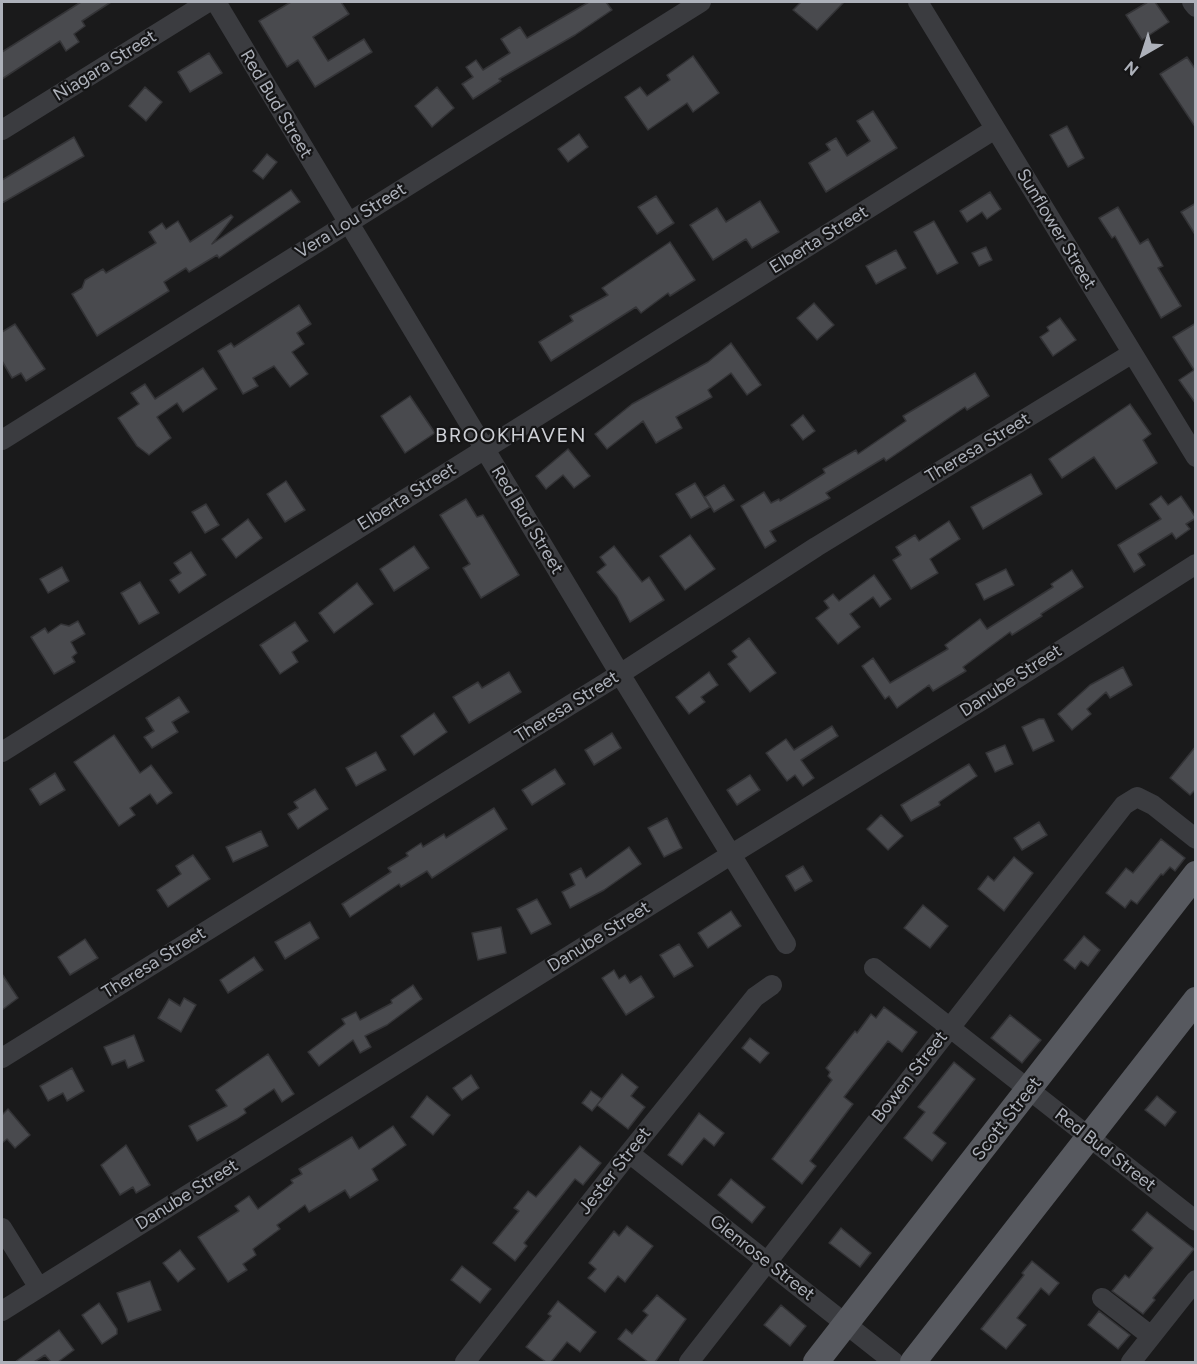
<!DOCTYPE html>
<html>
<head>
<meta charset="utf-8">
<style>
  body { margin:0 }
  #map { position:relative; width:1197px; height:1364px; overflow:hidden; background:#1a1a1b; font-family:Figtree,sans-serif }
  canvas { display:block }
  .frame { position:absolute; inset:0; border:3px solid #adb1ba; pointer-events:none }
  .north { position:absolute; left:1113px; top:24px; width:60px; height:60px; -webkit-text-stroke:4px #151516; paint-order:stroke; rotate:219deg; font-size:16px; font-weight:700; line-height:24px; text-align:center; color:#adb1ba }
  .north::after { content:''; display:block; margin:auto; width:21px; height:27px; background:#adb1ba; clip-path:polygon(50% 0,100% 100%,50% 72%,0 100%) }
</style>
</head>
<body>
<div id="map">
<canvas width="1197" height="1364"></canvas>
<div class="frame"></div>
<div class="north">N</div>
</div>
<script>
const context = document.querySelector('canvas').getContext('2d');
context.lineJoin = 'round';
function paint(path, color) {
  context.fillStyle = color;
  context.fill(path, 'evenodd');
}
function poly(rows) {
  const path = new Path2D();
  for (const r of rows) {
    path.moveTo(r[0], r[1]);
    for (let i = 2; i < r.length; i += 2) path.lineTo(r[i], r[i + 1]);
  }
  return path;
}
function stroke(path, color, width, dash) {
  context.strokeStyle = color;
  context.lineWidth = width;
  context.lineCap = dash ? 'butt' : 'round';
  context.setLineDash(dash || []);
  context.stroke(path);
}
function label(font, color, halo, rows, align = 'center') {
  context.font = font + ' Figtree,sans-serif';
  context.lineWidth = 4.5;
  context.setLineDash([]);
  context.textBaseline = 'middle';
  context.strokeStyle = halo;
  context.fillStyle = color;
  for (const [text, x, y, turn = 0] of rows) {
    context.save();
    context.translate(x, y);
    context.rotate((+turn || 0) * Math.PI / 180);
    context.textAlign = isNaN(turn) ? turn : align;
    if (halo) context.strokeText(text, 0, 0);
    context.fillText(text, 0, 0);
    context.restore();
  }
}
const building = poly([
  [81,2,111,2,82,21,85,26,74,34,79,42,66,51,60,41,2,79,2,52,81,2],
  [291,2,341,2,349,14,313,37,328,61,364,39,372,52,315,87,298,60,287,67,259,21,291,2],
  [589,2,606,2,612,10,575,35,499,79,501,81,473,99,462,84,473,77,466,67,476,60,483,70,510,53,501,39,520,27,527,38,589,2],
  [801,2,844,2,817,30,793,10,801,2],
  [1148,2,1155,2,1169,22,1142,40,1126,15,1148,2],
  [209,53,222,73,190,92,178,72,209,53],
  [693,56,719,93,693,112,687,103,648,130,625,97,640,87,647,96,670,80,667,75,693,56],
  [1187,57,1196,70,1196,128,1160,74,1187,57],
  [145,87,162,102,146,121,129,106,145,87],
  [437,87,454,108,432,127,415,106,437,87],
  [873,111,897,148,826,192,809,163,830,150,826,144,836,138,847,156,870,141,857,121,873,111],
  [1067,126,1084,158,1068,167,1050,135,1067,126],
  [579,134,588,147,568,162,558,149,579,134],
  [74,137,84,156,2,203,2,180,74,137],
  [267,154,277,162,263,179,253,171,267,154],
  [291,190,300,202,219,258,217,255,189,272,186,268,164,282,169,291,97,336,72,294,82,288,85,280,103,269,106,273,156,243,149,232,162,223,166,229,178,221,190,242,231,215,233,217,212,244,291,190],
  [990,192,1001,209,987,219,982,212,967,222,960,211,990,192],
  [656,196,674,223,657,234,638,207,656,196],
  [760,201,779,232,752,248,746,239,713,260,690,225,717,208,726,222,760,201],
  [1196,203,1196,236,1181,212,1196,203],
  [1118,207,1140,244,1148,239,1163,266,1158,268,1181,306,1161,318,1115,236,1112,238,1099,218,1118,207],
  [934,221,958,263,937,274,914,232,934,221],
  [670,242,695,280,670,296,668,293,641,313,636,307,551,361,539,342,573,321,570,316,608,295,602,288,670,242],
  [986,247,992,260,979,266,972,253,986,247],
  [896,250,906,268,876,284,866,266,896,250],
  [814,303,834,325,817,340,797,318,814,303],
  [299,305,311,324,297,333,304,344,292,352,308,374,290,387,274,366,253,378,258,386,243,394,218,351,231,343,234,347,299,305],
  [1060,318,1076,340,1053,356,1040,337,1049,331,1047,327,1060,318],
  [1196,323,1196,404,1179,380,1194,370,1173,337,1196,323],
  [15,324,45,369,26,381,21,373,12,378,2,361,2,332,15,324],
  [731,343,761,385,747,395,731,373,708,390,712,397,676,417,682,428,656,443,643,421,607,449,595,434,632,404,708,362,731,343],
  [203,368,217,389,183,412,177,403,157,417,171,438,149,455,137,446,118,418,139,404,131,393,145,384,155,399,203,368],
  [975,373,989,396,967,410,965,407,886,461,884,458,826,493,830,498,770,531,776,541,765,548,741,506,764,492,771,503,779,499,780,501,825,473,823,469,856,450,858,454,906,421,903,416,975,373],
  [410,396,435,433,405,453,381,416,410,396],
  [1130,404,1151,434,1143,440,1157,463,1116,489,1094,457,1062,478,1049,459,1130,404],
  [803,415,815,431,803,440,791,425,803,415],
  [568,449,590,476,574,488,563,475,546,489,536,476,568,449],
  [1031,474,1042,494,983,529,971,507,1031,474],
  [286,481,305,510,285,522,267,494,286,481],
  [695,483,710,507,691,518,676,494,695,483],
  [724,485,734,500,714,512,705,497,724,485],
  [1161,496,1168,505,1181,496,1196,518,1186,524,1190,529,1176,539,1172,533,1138,554,1145,565,1134,572,1118,545,1161,519,1150,504,1161,496],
  [466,499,477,517,483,515,519,575,481,598,463,568,470,564,440,515,466,499],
  [206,504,219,525,205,533,192,512,206,504],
  [248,519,262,538,236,558,222,539,248,519],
  [949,521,960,539,930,559,938,573,911,589,893,560,901,555,896,547,915,535,919,541,949,521],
  [690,535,715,569,685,590,660,556,690,535],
  [414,546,429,568,394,591,380,569,414,546],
  [614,546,642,582,649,577,664,600,630,622,617,597,597,572,606,565,600,557,614,546],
  [191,552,206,575,179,593,170,580,181,573,174,563,191,552],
  [62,567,69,581,48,593,40,579,62,567],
  [1006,569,1014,585,984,600,976,584,1006,569],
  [1072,570,1083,587,1041,614,1042,616,1012,635,1010,632,963,667,966,671,933,691,929,685,897,708,889,696,885,699,862,666,873,658,890,683,948,649,945,645,980,619,987,629,1053,587,1051,584,1072,570],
  [874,575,891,599,880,607,873,597,850,614,860,627,838,644,816,618,829,608,824,601,833,594,839,601,874,575],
  [140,582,159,613,139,624,121,593,140,582],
  [357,583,373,604,334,633,319,613,357,583],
  [78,621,85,634,71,642,77,653,72,657,75,662,54,674,31,637,45,628,48,633,61,624,69,626,78,621],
  [295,622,308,641,292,652,298,662,280,674,260,645,295,622],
  [749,638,776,673,750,692,728,664,737,657,732,651,749,638],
  [1123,667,1132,685,1110,698,1106,692,1087,709,1091,714,1072,730,1058,714,1090,685,1123,667],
  [509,672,521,692,469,723,453,697,478,682,482,688,509,672],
  [709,672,718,685,701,697,705,702,689,714,676,697,709,672],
  [179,697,189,712,172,722,178,732,152,748,144,737,154,731,146,718,179,697],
  [434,713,447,732,414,755,401,736,434,713],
  [1039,719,1044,719,1054,741,1033,751,1022,727,1039,719],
  [832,726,838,736,801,760,814,778,803,786,795,775,787,781,766,753,786,739,794,750,832,726],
  [612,733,621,748,594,765,585,750,612,733],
  [114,735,140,773,151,765,172,793,157,804,150,794,130,808,135,815,119,826,74,762,114,735],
  [1005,745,1013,764,995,772,986,753,1005,745],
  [1196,746,1196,789,1190,795,1170,778,1196,746],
  [376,752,386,770,356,786,346,768,376,752],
  [969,764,977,776,939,802,940,805,911,821,901,805,969,764],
  [555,769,565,784,532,805,522,790,555,769],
  [55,773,65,790,40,805,30,789,55,773],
  [750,775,760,790,737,805,727,790,750,775],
  [315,789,328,809,298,829,288,814,298,808,294,802,315,789],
  [494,808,507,829,432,878,427,871,401,887,399,884,350,917,342,904,391,872,388,868,408,856,406,853,421,843,423,847,444,834,446,838,494,808],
  [881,815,903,836,888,850,867,829,881,815],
  [667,818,682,848,664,857,648,828,667,818],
  [1039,822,1047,835,1022,850,1014,838,1039,822],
  [261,831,268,846,233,862,226,847,261,831],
  [1161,839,1185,858,1175,871,1170,867,1163,875,1161,874,1137,904,1131,900,1125,908,1106,893,1126,868,1133,873,1161,839],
  [629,847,641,864,604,890,570,908,562,892,575,885,570,874,581,868,586,878,629,847],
  [193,855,210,879,168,907,157,890,181,874,176,866,193,855],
  [1014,857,1033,873,1004,911,978,889,988,876,994,881,1014,857],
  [803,866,812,881,795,891,786,876,803,866],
  [537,899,551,924,531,934,517,909,537,899],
  [923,905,948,926,930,948,904,928,923,905],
  [731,911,741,926,708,948,698,933,731,911],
  [310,922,319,938,285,959,275,942,310,922],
  [501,927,506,953,478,960,472,933,501,927],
  [1084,936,1100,950,1088,966,1081,961,1075,969,1064,960,1084,936],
  [85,939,98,958,70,975,58,957,85,939],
  [679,944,693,966,674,977,660,955,679,944],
  [254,957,263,970,228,993,220,980,254,957],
  [614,970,619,979,625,975,630,983,641,976,654,997,626,1015,602,978,614,970],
  [2,974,18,998,2,1010,2,974],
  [413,985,422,999,387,1025,365,1036,371,1047,360,1053,353,1040,319,1066,308,1052,345,1024,342,1019,356,1012,360,1020,392,1003,391,1000,413,985],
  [184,998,196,1005,181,1032,158,1018,169,999,180,1006,184,998],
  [884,1007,917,1032,902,1052,888,1041,844,1097,853,1104,810,1161,816,1166,802,1184,772,1159,832,1080,828,1076,830,1072,826,1068,855,1031,857,1033,871,1014,876,1018,884,1007],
  [1010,1015,1041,1040,1022,1063,991,1038,1010,1015],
  [134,1035,144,1061,128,1068,125,1060,112,1065,104,1047,134,1035],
  [750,1038,769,1053,760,1063,742,1048,750,1038],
  [268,1054,294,1094,282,1102,274,1089,244,1109,246,1113,237,1119,197,1141,189,1126,227,1106,216,1090,268,1054],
  [954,1062,975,1079,933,1133,946,1143,932,1161,904,1138,925,1112,918,1107,954,1062],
  [72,1068,84,1091,67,1101,63,1093,48,1101,40,1086,72,1068],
  [622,1074,638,1087,631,1096,645,1107,628,1129,597,1105,622,1074],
  [471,1075,479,1088,462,1100,453,1088,471,1075],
  [591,1091,602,1099,592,1111,582,1103,591,1091],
  [427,1096,450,1115,433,1135,411,1117,427,1096],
  [1157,1096,1176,1112,1165,1126,1145,1110,1157,1096],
  [8,1109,30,1135,15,1148,7,1139,2,1143,2,1115,8,1109],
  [699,1113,724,1133,714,1146,704,1138,682,1165,668,1155,699,1113],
  [393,1126,406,1145,372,1169,378,1180,350,1198,345,1190,309,1212,305,1205,277,1225,280,1229,253,1249,256,1255,243,1264,247,1270,228,1282,198,1237,239,1211,235,1206,249,1196,258,1209,293,1183,291,1180,302,1174,299,1169,352,1137,359,1149,393,1126],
  [126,1145,150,1185,136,1193,133,1187,120,1195,101,1165,126,1145],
  [580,1146,601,1163,583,1185,575,1179,524,1243,527,1246,515,1261,493,1243,519,1211,514,1208,528,1191,536,1197,580,1146],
  [731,1179,765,1207,752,1223,718,1195,731,1179],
  [1147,1212,1194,1249,1153,1298,1155,1300,1143,1314,1112,1291,1125,1275,1129,1278,1153,1248,1132,1230,1147,1212],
  [627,1226,653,1246,625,1282,618,1276,605,1292,588,1278,596,1269,589,1263,614,1231,619,1236,627,1226],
  [841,1228,871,1253,860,1267,829,1243,841,1228],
  [180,1250,195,1269,178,1282,163,1263,180,1250],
  [1032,1261,1059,1283,1049,1295,1041,1288,1017,1318,1026,1325,1006,1349,981,1329,1024,1275,1022,1273,1032,1261],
  [462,1266,491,1289,480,1303,451,1280,462,1266],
  [150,1281,161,1310,128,1322,117,1293,150,1281],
  [657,1295,686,1319,655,1362,648,1362,618,1339,626,1329,632,1334,648,1315,643,1311,657,1295],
  [558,1301,596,1332,580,1352,567,1342,551,1362,546,1362,526,1347,551,1316,548,1314,558,1301],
  [99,1303,117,1329,117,1334,102,1344,82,1315,99,1303],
  [781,1305,806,1326,790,1346,764,1325,781,1305],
  [1099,1311,1130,1335,1118,1349,1088,1325,1099,1311],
  [59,1330,74,1350,58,1362,51,1362,45,1355,34,1362,15,1362,59,1330]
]);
paint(building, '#494a4e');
stroke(building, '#343437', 1.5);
stroke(poly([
  [216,2,620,674,786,944],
  [918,2,1196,457],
  [1192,2,1196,7],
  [2,130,208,2],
  [2,440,701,2],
  [2,752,995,129],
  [874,968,1196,1221],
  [2,1058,620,674,816,547,1131,354],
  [629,1153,894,1362],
  [2,1228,39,1288],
  [1102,1298,1151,1336],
  [2,1311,732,854,989,696,1196,564],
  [465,1362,629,1153,755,997,772,985],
  [689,1362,1124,805,1137,797,1153,805,1196,839],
  [1131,1362,1196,1280]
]), '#3b3c40', 20);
stroke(poly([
  [816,1362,1196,874],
  [913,1362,1196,1000]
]), '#57595f', 26);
label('18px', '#adb1ba', '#151516', [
  ["Niagara Street",105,66,-32],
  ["Red Bud Street",276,104,59],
  ["Vera Lou Street",351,221,-32],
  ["Sunflower Street",1056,229,59],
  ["Elberta Street",819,240,-32],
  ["Theresa Street",978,448,-31],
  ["Elberta Street",407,497,-32],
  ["Red Bud Street",527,520,59],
  ["Danube Street",1011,681,-33],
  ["Theresa Street",567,707,-32],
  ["Danube Street",599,937,-32],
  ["Theresa Street",154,963,-32],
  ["Bowen Street",910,1077,-52],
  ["Scott Street",1007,1119,-52],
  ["Red Bud Street",1105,1150,38],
  ["Jester Street",615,1171,-52],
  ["Danube Street",187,1195,-32],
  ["Glenrose Street",762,1258,38]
]);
context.letterSpacing = '1.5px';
label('20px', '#ced0d6', '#151516', [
  ["BROOKHAVEN",511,436]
]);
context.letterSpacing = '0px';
</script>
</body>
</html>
